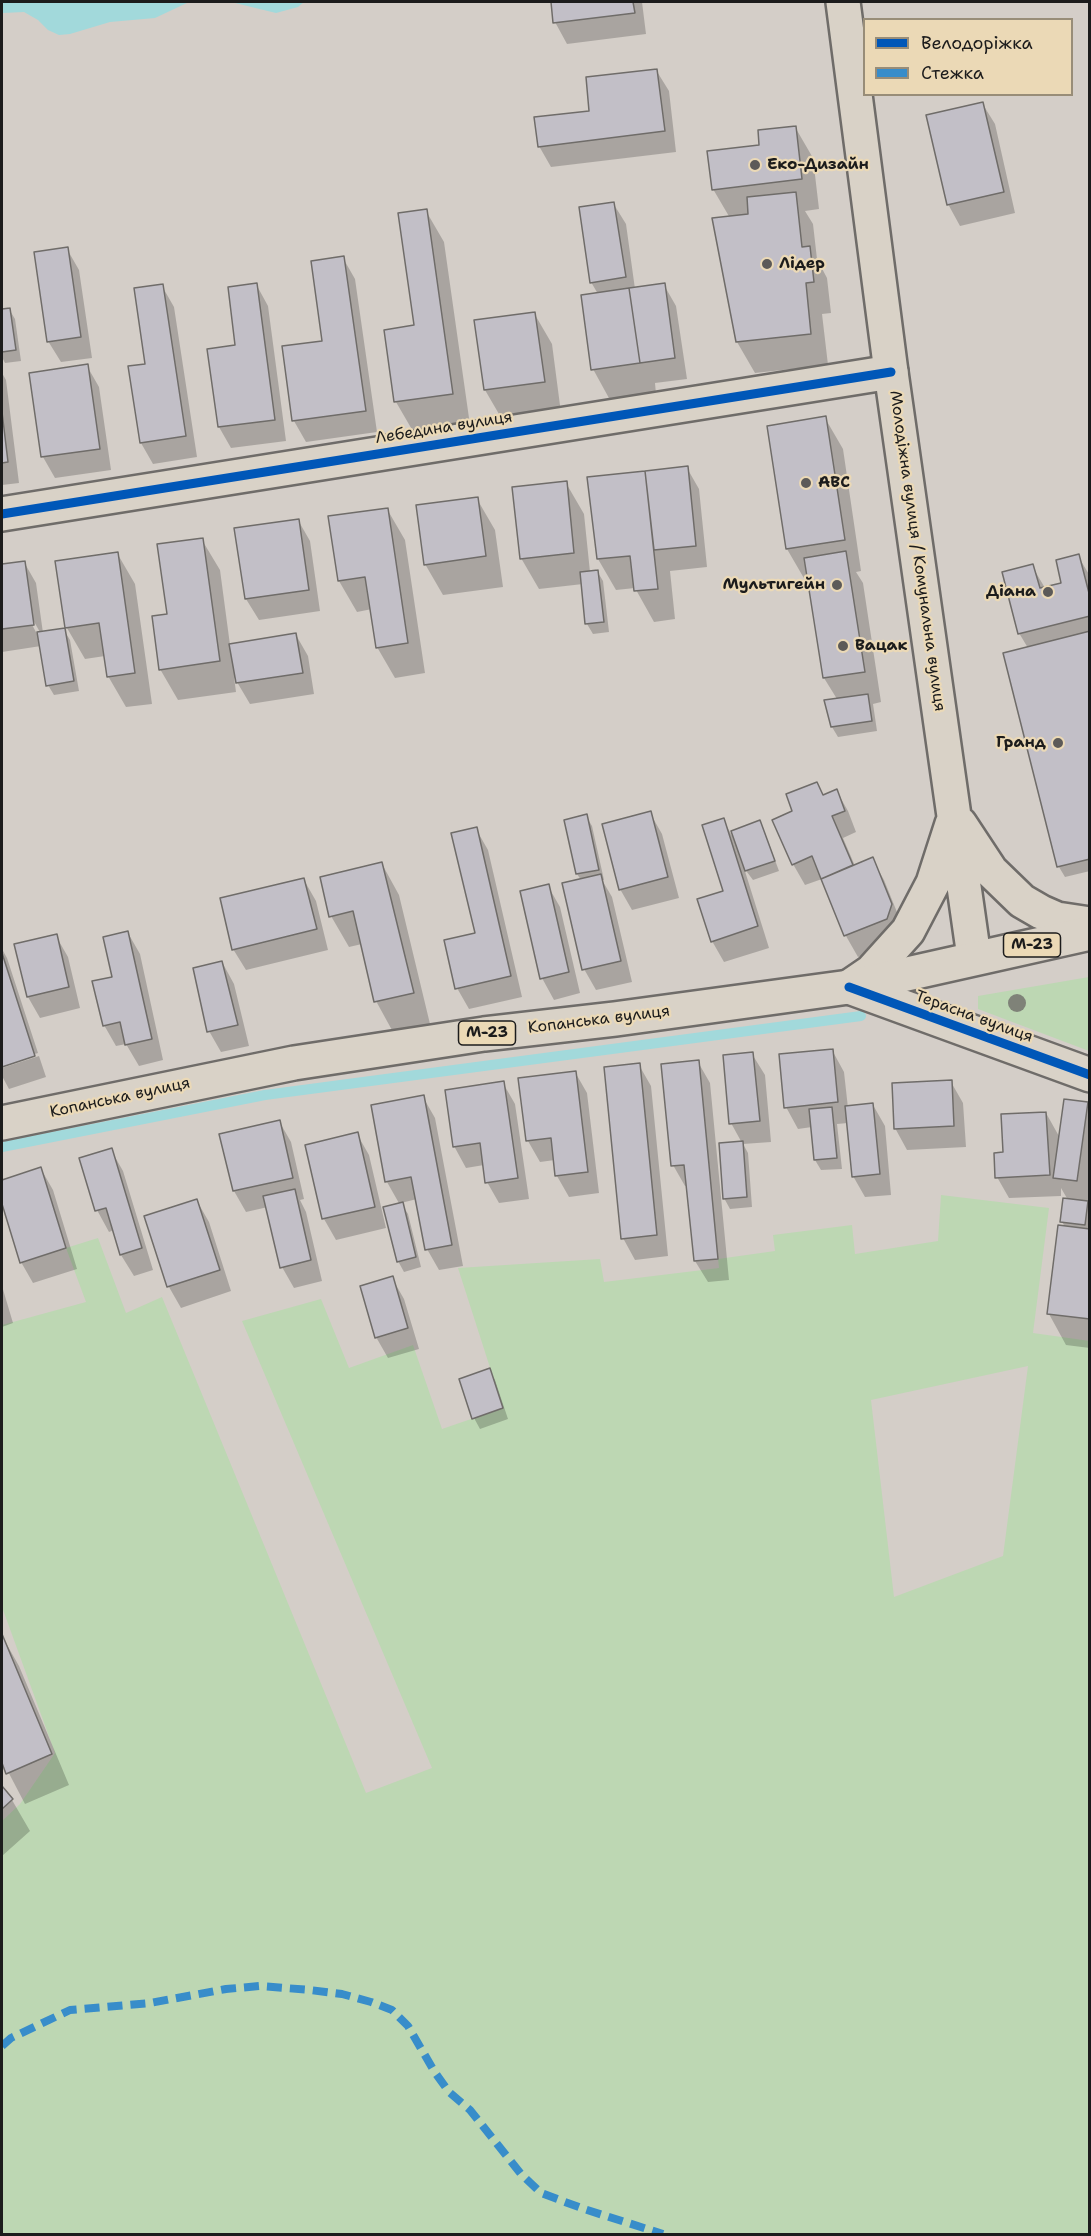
<!DOCTYPE html>
<html>
<head>
<meta charset="utf-8">
<style>
  body { margin:0 }
  #map { position:relative; width:1091px; height:2236px; overflow:hidden; background:#d4cec8; font-family:"Shantell Sans",sans-serif }
  canvas { display:block }
  .frame { position:absolute; inset:0; border:3px solid #1c1c1c; pointer-events:none }
  .legend { position:absolute; left:863px; top:18px; width:210px; height:78px; box-sizing:border-box; background:#ebd9b6; border:2px solid #988d78; margin:0; padding:8px 10px; list-style:none; font-size:18px; color:#1c1c1c }
  .legend li { display:flex; align-items:center; gap:12px; height:30px }
  .legend b { width:30px; border:2px solid #988d78 }
</style>
</head>
<body>
<div id="map">
<canvas width="1091" height="2236"></canvas>
<div class="frame"></div>
<ul class="legend">
<li><b style="height:8px;background:#0057b8"></b>Велодоріжка</li>
<li><b style="height:8px;background:#388dca"></b>Стежка</li>
</ul>
</div>
<script>
const context = document.querySelector('canvas').getContext('2d');
context.lineJoin = 'round';
function paint(path, color) {
  context.fillStyle = color;
  context.fill(path, 'evenodd');
}
function poly(rows) {
  const path = new Path2D();
  for (const r of rows) {
    path.moveTo(r[0], r[1]);
    for (let i = 2; i < r.length; i += 2) path.lineTo(r[i], r[i + 1]);
  }
  return path;
}
function stroke(path, color, width, dash) {
  context.strokeStyle = color;
  context.lineWidth = width;
  context.lineCap = dash ? 'butt' : 'round';
  context.setLineDash(dash || []);
  context.stroke(path);
}
function label(font, color, halo, rows, align = 'center') {
  context.font = font + ' "Shantell Sans",sans-serif';
  context.lineWidth = 4.5;
  context.setLineDash([]);
  context.textBaseline = 'middle';
  context.strokeStyle = halo;
  context.fillStyle = color;
  for (const [text, x, y, turn = 0] of rows) {
    context.save();
    context.translate(x, y);
    context.rotate((+turn || 0) * Math.PI / 180);
    context.textAlign = isNaN(turn) ? turn : align;
    if (halo) context.strokeText(text, 0, 0);
    context.fillText(text, 0, 0);
    context.restore();
  }
}
paint(poly([
  [1089,977,1089,1051,978,1009,978,996],
  [941,1195,1049,1208,1033,1333,1090,1341,1089,2234,2,2234,2,1821,20,1804,55,1753,2,1607,2,1325,86,1302,66,1248,98,1238,126,1313,162,1297,366,1793,432,1768,242,1321,321,1299,349,1368,413,1345,442,1429,503,1408,458,1268,600,1259,604,1282,719,1268,718,1259,775,1251,773,1235,852,1225,855,1254,938,1241],
  [1028,1366,1003,1556,894,1597,871,1400]
]), '#bdd7b3');
paint(poly([
  [2,2,189,2,155,18,110,22,70,34,59,35,48,30,38,20,24,12,2,13],
  [231,2,304,2,298,7,276,13]
]), '#a2d9db');
paint(poly([
  [552,2,642,2,646,34,567,44,555,22],
  [656,70,669,91,676,152,551,167,539,146],
  [982,103,995,124,1015,213,960,226,948,204],
  [795,127,813,158,819,209,805,211,813,224,817,259,827,278,831,313,822,314,828,365,755,373,737,342,714,219,730,218,713,189,761,146],
  [613,203,626,224,635,289,664,285,676,306,687,379,655,383,656,394,610,400,593,369,598,294,591,282],
  [426,211,444,242,470,425,414,433,396,402,386,331,415,327],
  [67,249,79,270,92,358,61,362,48,341],
  [343,258,355,279,377,432,306,442,294,421,324,342],
  [256,284,268,306,286,441,231,448,219,427,209,350,237,346],
  [162,286,174,307,197,457,153,464,141,443,147,365],
  [9,309,15,319,21,361,5,363,2,357,2,310],
  [534,313,552,344,561,413,503,421,485,390,475,321],
  [87,366,99,387,111,470,55,478,43,457,31,374],
  [2,373,6,380,19,483,2,485],
  [825,418,843,449,861,571,856,572,863,583,881,702,873,704,877,731,838,737,832,727,837,699,824,678,809,579,805,580,787,549],
  [687,468,699,489,707,567,670,571,675,619,654,622,635,588,616,590,598,559,589,479],
  [566,483,584,514,590,572,597,571,603,581,609,632,593,634,587,624,583,584,539,589,521,558],
  [477,499,495,530,503,587,443,595,425,564],
  [387,509,405,540,425,673,395,678,377,647,372,609,357,612,339,581,330,518],
  [298,520,310,541,320,611,259,620,246,599],
  [202,540,220,570,230,645,296,635,308,656,314,694,250,704,234,677,236,692,178,700,160,669,169,616],
  [117,553,135,584,152,704,126,707,108,676,105,656,85,659,67,628,57,562],
  [1078,556,1090,576,1090,871,1065,877,1059,867,1005,654,1028,648,1019,633,1032,566,1045,588,1063,584],
  [24,562,36,583,43,633,64,630,70,640,79,691,54,695,48,685,41,646,2,652,2,565],
  [32,618,41,634,37,634,29,619],
  [817,783,824,796,836,790,848,811,856,832,843,838,855,866,872,859,884,880,903,927,899,940,858,957,846,936,822,879,805,885,793,864,794,812],
  [650,813,662,834,679,898,632,910,620,889],
  [586,816,592,826,604,880,602,880,612,897,632,982,596,990,584,969,581,880,577,874,565,821],
  [723,820,734,839,759,822,765,833,779,871,753,880,744,868,769,948,724,962,712,941,725,892],
  [476,829,488,850,522,997,469,1009,457,988,476,934],
  [382,864,399,895,430,1024,393,1032,376,1001,362,944,349,947,331,916],
  [304,880,316,901,328,950,246,970,233,949],
  [548,886,560,907,580,993,554,1000,542,978],
  [128,933,140,954,163,1060,139,1066,126,1044,116,1046,104,1025,114,978],
  [56,936,68,957,80,1008,40,1018,28,997],
  [2,949,7,958,38,1053,2,1065],
  [222,962,234,984,249,1046,221,1052,209,1031],
  [832,1050,844,1072,848,1108,873,1105,885,1126,891,1195,865,1197,853,1176,848,1123,837,1124,842,1169,821,1170,815,1160,812,1127,798,1129,786,1107],
  [752,1054,765,1075,771,1142,743,1144,748,1153,752,1207,730,1209,724,1198,742,1143,731,1123],
  [39,1056,46,1077,9,1089,2,1076,2,1068],
  [698,1062,710,1083,729,1280,708,1282,695,1261,688,1186,685,1186,673,1165],
  [639,1065,651,1086,668,1256,635,1260,623,1238],
  [575,1072,587,1093,599,1193,569,1197,557,1176,555,1160,540,1162,528,1141],
  [951,1082,963,1103,966,1147,907,1150,895,1128],
  [503,1083,515,1104,529,1199,499,1203,487,1182,484,1165,466,1168,454,1146],
  [423,1097,435,1118,463,1266,439,1270,427,1249,417,1199,401,1203,408,1214,421,1267,404,1272,398,1261,400,1205,387,1182,373,1106],
  [1087,1104,1090,1107,1090,1198,1089,1202,1087,1201,1090,1206,1090,1348,1066,1345,1049,1314,1065,1228,1062,1221,1068,1200,1061,1188,1061,1196,1009,1198,997,1177,1005,1153,1046,1113,1060,1138],
  [279,1121,291,1142,304,1199,300,1200,306,1212,322,1281,294,1288,282,1267,268,1207,246,1212,234,1191,221,1135],
  [357,1134,369,1155,386,1228,336,1240,324,1219,307,1146],
  [111,1150,123,1171,153,1270,134,1276,121,1255,114,1230,109,1232,97,1210],
  [41,1169,53,1190,77,1269,33,1283,21,1262,2,1199,2,1181],
  [197,1201,209,1222,231,1291,181,1308,169,1287,146,1217],
  [392,1278,404,1299,419,1349,388,1358,376,1337],
  [2,1286,13,1323,2,1327],
  [489,1370,495,1380,508,1419,480,1429,474,1418,460,1380],
  [2,1636,19,1666,69,1785,25,1804,2,1760],
  [2,1788,12,1800,30,1831,2,1856]
]), '#0003');
stroke(poly([
  [2,1147,265,1095,861,1016]
]), '#a2d9db', 10);
const building = poly([
  [551,2,633,2,635,13,553,23,551,2],
  [657,69,665,131,538,147,534,117,589,111,586,77,657,69],
  [983,102,1004,192,947,205,926,115,983,102],
  [796,126,802,179,712,190,707,151,759,145,758,130,796,126],
  [796,192,802,247,810,246,814,282,806,283,811,334,736,342,712,218,748,214,747,197,796,192],
  [614,202,626,277,590,283,579,207,614,202],
  [427,209,453,394,394,402,384,330,414,325,398,213,427,209],
  [68,247,81,337,47,342,34,252,68,247],
  [344,256,366,411,292,421,282,346,322,341,311,261,344,256],
  [257,283,275,420,218,427,207,349,235,345,228,287,257,283],
  [665,283,675,358,640,363,629,288,665,283],
  [163,284,186,436,140,443,128,366,145,364,134,288,163,284],
  [629,288,640,363,591,370,581,295,629,288],
  [10,308,16,350,2,352,2,309,10,308],
  [535,312,545,382,484,390,474,320,535,312],
  [88,364,100,449,41,457,29,373,88,364],
  [2,412,8,462,2,463,2,412],
  [826,416,845,540,786,549,767,426,826,416],
  [688,466,696,546,654,550,645,471,688,466],
  [645,471,658,589,634,591,630,556,597,559,587,477,645,471],
  [567,481,574,553,520,559,512,487,567,481],
  [478,497,486,556,424,565,416,505,478,497],
  [388,508,408,643,376,648,365,577,338,581,328,516,388,508],
  [299,519,309,590,245,599,234,528,299,519],
  [203,538,220,661,159,670,152,616,167,614,157,544,203,538],
  [846,551,865,672,823,678,804,558,846,551],
  [118,552,135,673,107,677,99,623,65,628,55,561,118,552],
  [1079,554,1090,597,1090,616,1018,634,1002,572,1033,564,1040,588,1061,583,1056,560,1079,554],
  [25,561,34,625,2,629,2,564,25,561],
  [598,570,604,622,585,624,580,572,598,570],
  [65,628,74,681,46,686,37,632,65,628],
  [1090,631,1090,859,1057,867,1003,653,1090,631],
  [296,633,303,673,236,683,229,644,296,633],
  [868,694,872,721,831,727,824,700,868,694],
  [817,782,823,795,837,789,845,811,832,816,853,865,821,879,812,856,792,865,772,820,792,811,786,794,817,782],
  [651,811,668,877,619,890,602,824,651,811],
  [587,814,599,870,576,874,564,820,587,814],
  [724,818,758,926,711,942,697,899,723,891,702,825,724,818],
  [760,820,775,861,745,871,731,831,760,820],
  [477,827,511,976,455,989,444,940,475,933,451,833,477,827],
  [873,857,892,904,887,919,844,936,821,879,873,857],
  [382,862,414,993,374,1002,353,911,329,917,320,877,382,862],
  [601,874,621,961,582,970,562,883,601,874],
  [304,878,317,929,232,950,220,898,304,878],
  [549,884,569,972,540,979,520,891,549,884],
  [128,931,152,1039,125,1045,120,1022,103,1026,92,981,112,977,103,937,128,931],
  [57,934,69,987,27,997,14,944,57,934],
  [2,953,35,1056,2,1067,2,953],
  [222,961,238,1025,207,1032,193,968,222,961],
  [833,1049,838,1102,784,1108,779,1054,833,1049],
  [753,1052,760,1121,729,1124,723,1055,753,1052],
  [699,1060,718,1259,694,1261,684,1165,671,1166,661,1064,699,1060],
  [640,1063,657,1235,621,1239,604,1067,640,1063],
  [576,1071,588,1172,555,1176,551,1138,526,1141,518,1078,576,1071],
  [952,1080,954,1126,894,1129,892,1083,952,1080],
  [504,1081,518,1178,485,1183,480,1143,453,1147,445,1090,504,1081],
  [424,1095,452,1245,425,1250,411,1177,385,1182,371,1105,424,1095],
  [1064,1099,1088,1102,1077,1181,1053,1178,1064,1099],
  [873,1103,880,1174,852,1177,845,1106,873,1103],
  [832,1107,837,1158,814,1160,809,1109,832,1107],
  [1046,1112,1050,1175,995,1178,994,1153,1003,1152,1001,1114,1046,1112],
  [280,1120,293,1178,233,1191,219,1134,280,1120],
  [358,1132,375,1207,322,1219,305,1145,358,1132],
  [743,1141,747,1197,723,1199,719,1143,743,1141],
  [112,1148,142,1248,120,1255,106,1208,95,1211,79,1158,112,1148],
  [41,1167,66,1248,20,1263,2,1204,2,1180,41,1167],
  [295,1189,311,1260,280,1268,263,1196,295,1189],
  [1063,1198,1088,1201,1085,1225,1060,1222,1063,1198],
  [197,1199,220,1270,167,1287,144,1216,197,1199],
  [403,1202,416,1257,397,1262,383,1207,403,1202],
  [1058,1225,1090,1229,1090,1319,1047,1314,1058,1225],
  [393,1276,408,1328,375,1338,360,1286,393,1276],
  [490,1368,503,1408,472,1419,459,1379,490,1368],
  [2,1634,52,1754,6,1774,2,1763,2,1634],
  [2,1786,13,1799,2,1809,2,1786]
]);
paint(building, '#c2bfc7');
stroke(building, '#6f6c69', 1.5);
const street = poly([
  [2,514,891,372],
  [849,987,1090,1075]
]);
const secondary = poly([
  [843,2,891,372,974,957],
  [960,824,991,871,1022,901,1041,912,1057,919,1090,924],
  [849,987,871,972,908,931,933,883,952,824]
]);
const highway = poly([
  [2,1123,294,1063,484,1034,615,1019,849,987,1090,933]
]);
stroke(street, '#6f6c69', 38);
stroke(secondary, '#6f6c69', 38);
stroke(highway, '#6f6c69', 38);
stroke(street, '#d9d2c7', 33);
stroke(secondary, '#d9d2c7', 33);
stroke(highway, '#d9d2c7', 33);
stroke(poly([
  [2,2046,11,2038,70,2010,150,2003,226,1989,260,1986,310,1990,342,1994,371,2002,392,2010,408,2026,434,2071,449,2092,470,2110,521,2174,541,2193,584,2209,663,2234]
]), '#388dca', 8, [15, 8]);
stroke(poly([
  [2,514,891,372],
  [849,987,1090,1075]
]), '#0057b8', 9);
context.fillStyle = '#7f8278';
for (const [x, y] of [
  [1017,1003]
]) {
  context.beginPath();
  context.arc(x, y, 9, 0, 2 * Math.PI);
  context.fill();
}
for (const [x, y, r, color] of [
  [755,165,6,"#5c5a58"],
  [767,264,6,"#5c5a58"],
  [806,483,6,"#5c5a58"],
  [837,585,6,"#5c5a58"],
  [1048,592,6,"#5c5a58"],
  [843,646,6,"#5c5a58"],
  [1058,743,6,"#5c5a58"]
]) {
  const dot = new Path2D();
  dot.arc(x, y, r, 0, 2 * Math.PI);
  context.fillStyle = color;
  context.fill(dot);
  stroke(dot, '#ebd9b6', 2);
}
for (const [x, y, w] of [
  [1032,945,57],
  [487,1033,57]
]) {
  const box = new Path2D();
  box.roundRect(x - w / 2, y - 12, w, 24, 4.5);
  context.fillStyle = '#ebd9b6';
  context.fill(box);
  stroke(box, '#1c1c1c', 1.5);
}
label('bold 15px', '#1c1c1c', null, [
  ["М-23",1032,945],
  ["М-23",487,1033]
]);
label('bold 16px', '#1c1c1c', '#ebd9b6', [
  ["Еко-Дизайн",767,165],
  ["Лідер",779,264],
  ["ABC",818,483],
  ["Мультигейн",825,585,"right"],
  ["Діана",1036,592,"right"],
  ["Вацак",855,646],
  ["Гранд",1046,743,"right"]
], 'left');
label('16px', '#1c1c1c', '#ebd9b6', [
  ["Лебедина вулиця",444,428,-9],
  ["Молодіжна вулиця / Комунальна вулиця",917,551,82],
  ["Терасна вулиця",974,1017,20],
  ["Копанська вулиця",599,1020,-7],
  ["Копанська вулиця",120,1098,-12]
]);
</script>
</body>
</html>
